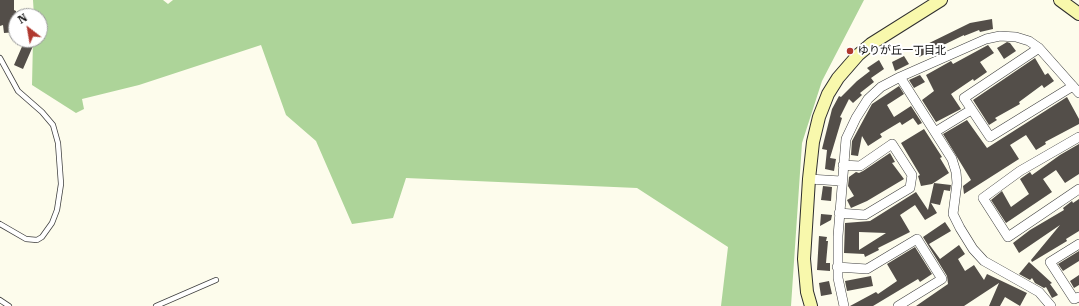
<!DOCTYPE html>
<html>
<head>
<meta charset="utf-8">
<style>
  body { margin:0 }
  #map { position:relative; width:1079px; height:306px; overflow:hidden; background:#fdfcec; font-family:"IBM Plex Serif",serif }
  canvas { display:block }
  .north { position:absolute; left:8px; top:8px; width:40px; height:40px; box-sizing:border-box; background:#fff; border:1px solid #9e9e9e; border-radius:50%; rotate:329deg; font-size:11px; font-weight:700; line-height:16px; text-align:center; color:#0c0c0c }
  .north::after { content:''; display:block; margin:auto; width:14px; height:18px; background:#b0382f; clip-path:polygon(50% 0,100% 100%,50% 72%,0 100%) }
</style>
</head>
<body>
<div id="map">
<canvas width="1079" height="306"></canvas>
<div class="north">N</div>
</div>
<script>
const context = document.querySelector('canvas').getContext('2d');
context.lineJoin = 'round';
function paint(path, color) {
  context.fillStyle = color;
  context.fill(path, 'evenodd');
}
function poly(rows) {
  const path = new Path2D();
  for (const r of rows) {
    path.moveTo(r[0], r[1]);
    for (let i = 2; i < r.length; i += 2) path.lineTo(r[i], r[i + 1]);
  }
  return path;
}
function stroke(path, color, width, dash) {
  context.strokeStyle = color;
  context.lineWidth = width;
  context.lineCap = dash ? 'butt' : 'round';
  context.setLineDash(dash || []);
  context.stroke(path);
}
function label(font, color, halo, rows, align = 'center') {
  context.font = font + ' "IBM Plex Serif","Noto Sans JP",serif';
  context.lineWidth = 4;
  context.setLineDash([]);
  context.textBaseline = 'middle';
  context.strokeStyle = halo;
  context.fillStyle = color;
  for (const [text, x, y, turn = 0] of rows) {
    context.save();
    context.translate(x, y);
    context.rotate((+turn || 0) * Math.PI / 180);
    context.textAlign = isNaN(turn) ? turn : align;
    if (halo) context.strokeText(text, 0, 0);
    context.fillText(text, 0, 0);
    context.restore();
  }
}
paint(poly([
  [33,0,163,0,168,4,173,0,864,0,822,81,802,143,791,306,721,306,728,247,637,188,406,178,393,218,352,224,316,141,286,115,261,45,139,85,82,99,84,109,76,113,32,85,33,40,40,40,40,16,34,16]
]), '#add499');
paint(poly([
  [0,0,14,0,14,10,16,11,16,32,4,33,3,25,0,26],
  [992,19,993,29,980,32,979,30,964,36,964,35,919,57,915,50,970,23],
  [24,42,33,46,23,69,14,65],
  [1007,42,1010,43,1016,51,1004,59,997,48],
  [988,45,994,53,980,62,987,72,974,81,973,79,951,94,961,109,936,122,922,100,934,91,926,75,951,61,953,64],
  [904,56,909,64,895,71,892,62],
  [1035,58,1045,75,1048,73,1054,81,1044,88,1042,85,1019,102,1020,104,995,118,997,120,989,125,973,100],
  [879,60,884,69,871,78,874,82,860,93,862,95,853,103,849,99,840,117,842,118,830,158,836,159,834,171,825,169,827,150,822,149,832,109,839,96,841,97,857,81,870,71,867,68],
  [920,75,925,82,914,88,909,80],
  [899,86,904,94,887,105,894,117,911,106,922,123,918,125,913,118,902,125,900,122,880,134,882,137,868,146,862,136,858,156,851,155,852,141,872,104],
  [1067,97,1079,119,1079,124,1045,142,1046,144,1036,150,1026,135,1010,145,1019,159,964,194,963,186,971,180,943,134,967,120,987,148],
  [924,129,942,157,940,158,949,173,932,184,921,186,918,176,920,175,901,143],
  [1079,144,1079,174,1065,183,1056,170,1043,179,1052,192,1006,223,991,200,1002,191,1011,207,1029,194,1020,179,1030,172,1032,175,1060,155],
  [890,153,895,162,892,163,904,179,867,201,851,208,847,200,854,196,848,186,849,177,856,172,859,173,863,171],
  [934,183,951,185,950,191,944,190,940,205,931,203,937,213,925,220,915,205,900,215,910,232,878,248,879,250,865,257,864,254,844,253,845,223,870,221,916,192,928,210],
  [859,232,886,233,859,250],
  [823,186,832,187,831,201,821,200],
  [1079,199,1079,231,1066,239,1067,241,1032,262,1031,260,1060,225,1019,253,1013,243,1030,230,1064,210,1063,208,1072,201,1073,203],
  [821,214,832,215,831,220,820,226],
  [945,222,951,231,929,244,940,259,959,245,965,254,958,259,965,271,974,265,984,280,987,274,1027,293,1020,306,1005,297,1000,306,989,306,999,283,964,306,916,306,948,284,947,276,923,237],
  [819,236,827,237,826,241,828,241,826,263,830,263,830,271,817,270],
  [915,247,932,274,920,282,918,279,873,306,850,306,876,292,878,294,897,281,887,264],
  [1079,251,1079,261,1063,271,1058,264],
  [1029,262,1052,283,1050,284,1058,295,1052,298,1046,287,1044,288,1035,283,1032,278,1030,280,1019,274],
  [1079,275,1079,285,1074,288,1070,281],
  [871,276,873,286,847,291,845,281],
  [829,281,832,294,821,296,819,283]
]), '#534e49');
const lane = poly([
  [0,58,18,91,42,112,53,125,58,143,61,184,57,210,52,223,42,237,37,240,26,239,0,224],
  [0,300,9,306],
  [156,306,216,280]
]);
const street = poly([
  [1039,48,964,98,990,137,1073,86],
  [900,77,952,159,956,172,957,183,953,214,960,228,973,249,984,261,1039,292,1051,306],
  [935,132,971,110],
  [1079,137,1020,171,983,198,1008,237,1079,189],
  [809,179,841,181],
  [839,213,865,215,910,188,912,175,892,144,860,166,843,165],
  [1079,244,1050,262,1074,299,1079,297],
  [837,267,867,269,917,239,942,279,898,306],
  [844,306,838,278,838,236,846,139,856,118,868,99,881,87,900,77,986,39,1000,36,1016,37,1029,41,1039,48,1079,93]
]);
const secondary = poly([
  [1060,0,1079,14],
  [811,306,807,292,804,259,809,179,813,142,819,117,828,94,838,78,858,55,871,44,941,0]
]);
stroke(lane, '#3f3f3f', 6);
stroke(street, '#3f3f3f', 10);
stroke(secondary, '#2e2e2e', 14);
stroke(lane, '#fff', 4.5);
stroke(street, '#fff', 9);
stroke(secondary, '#f8f8ac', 12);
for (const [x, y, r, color] of [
  [850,51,4,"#b0382f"]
]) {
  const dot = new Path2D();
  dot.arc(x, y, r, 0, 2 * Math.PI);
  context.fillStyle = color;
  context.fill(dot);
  stroke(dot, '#fff', 1.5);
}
label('11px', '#0c0c0c', '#fff', [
  ["ゆりが丘一丁目北",858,51]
], 'left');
</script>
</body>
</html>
